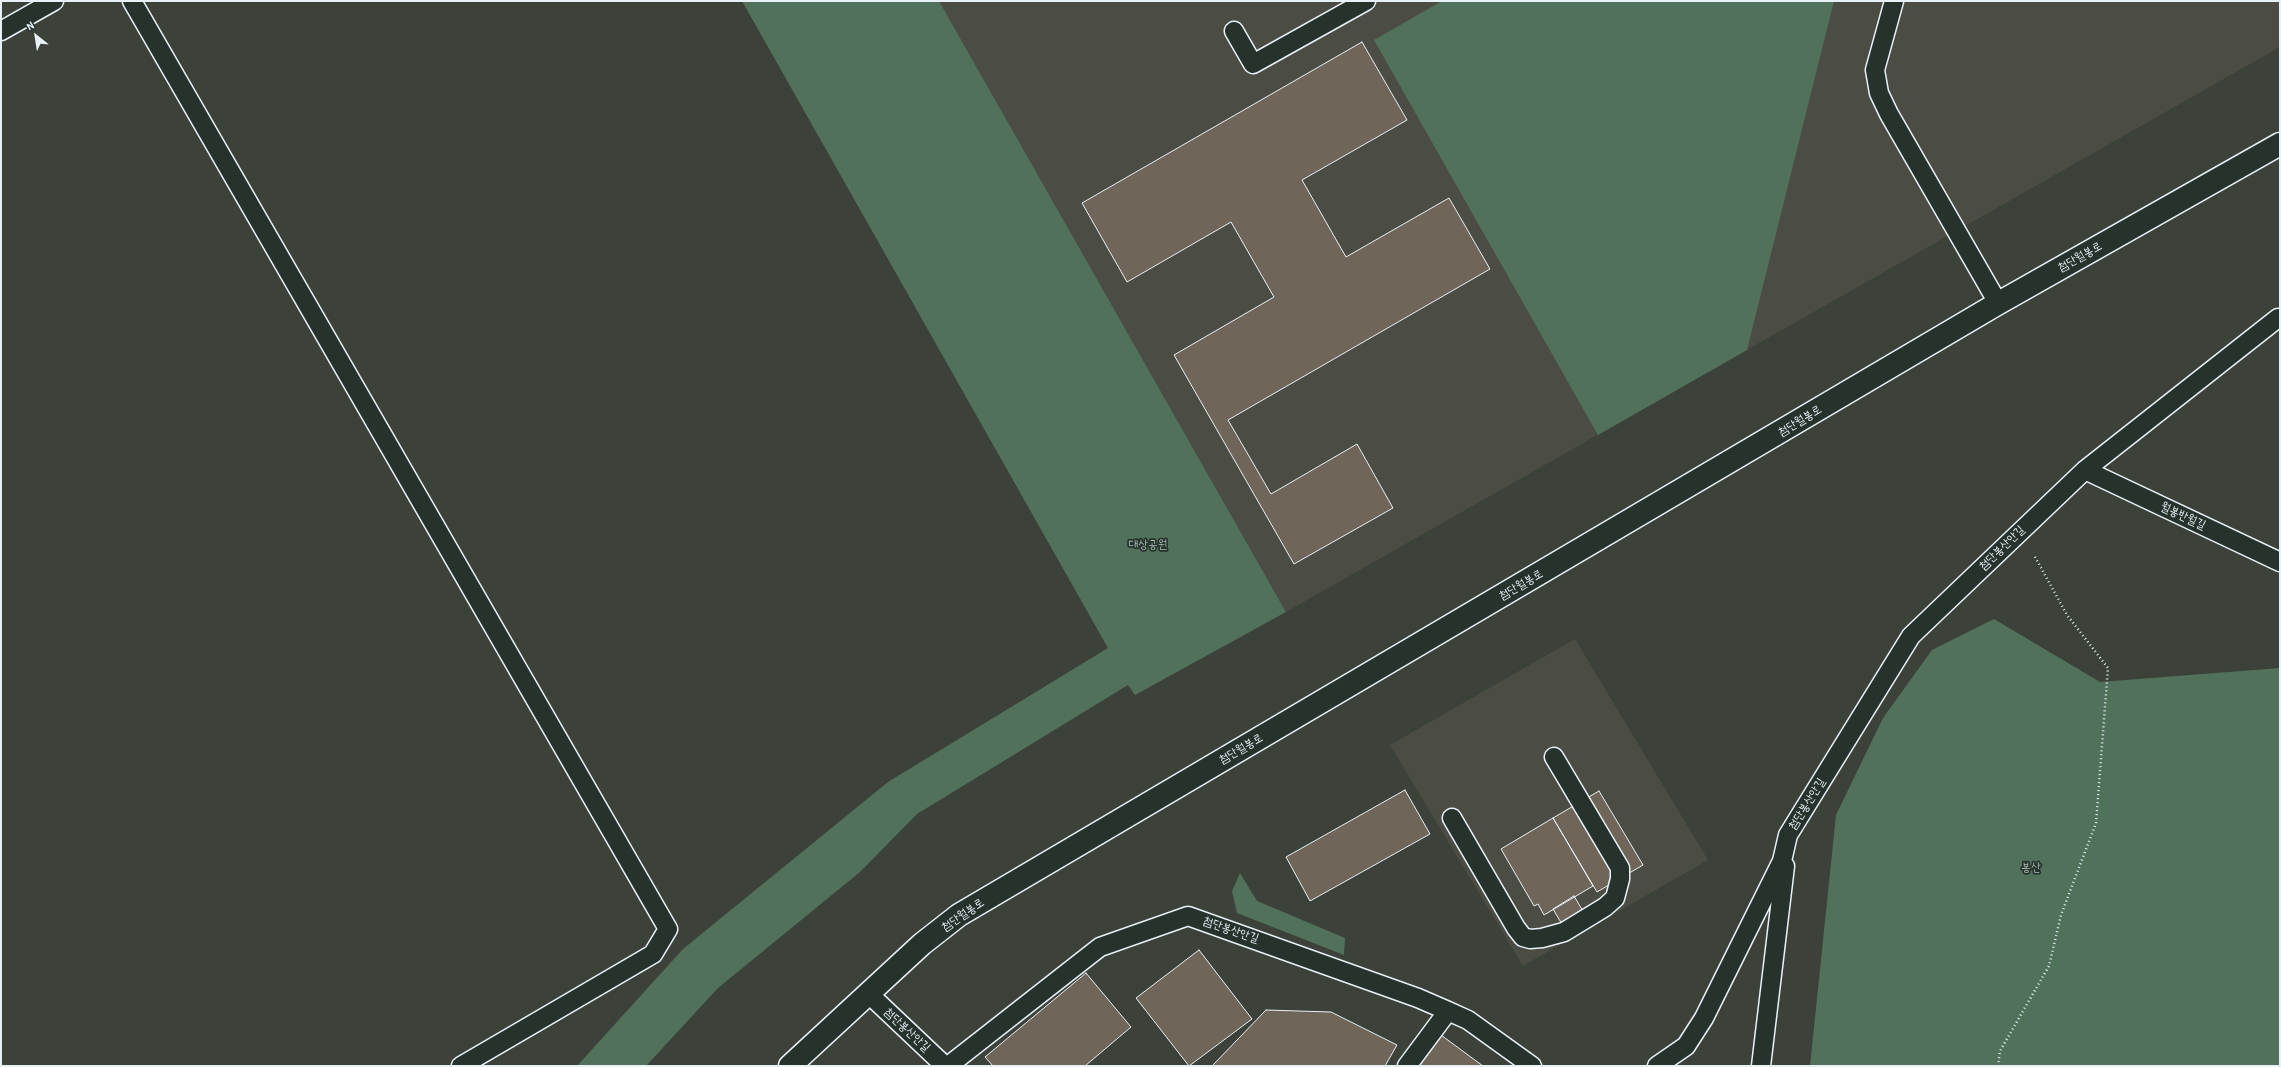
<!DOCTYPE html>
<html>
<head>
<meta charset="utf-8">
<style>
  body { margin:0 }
  #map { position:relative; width:2281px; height:1067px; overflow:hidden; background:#3c423a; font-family:"Patrick Hand",sans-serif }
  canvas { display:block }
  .frame { position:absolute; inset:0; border:2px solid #e8f1f8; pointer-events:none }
  .north { position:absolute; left:16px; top:16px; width:40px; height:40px; -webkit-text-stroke:3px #26332d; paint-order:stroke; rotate:330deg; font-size:11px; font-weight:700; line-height:16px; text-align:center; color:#e8f1f8 }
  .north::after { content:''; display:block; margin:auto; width:14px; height:18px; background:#e8f1f8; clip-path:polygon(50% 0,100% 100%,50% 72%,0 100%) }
</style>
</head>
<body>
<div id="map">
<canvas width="2281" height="1067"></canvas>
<div class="frame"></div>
<div class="north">N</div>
</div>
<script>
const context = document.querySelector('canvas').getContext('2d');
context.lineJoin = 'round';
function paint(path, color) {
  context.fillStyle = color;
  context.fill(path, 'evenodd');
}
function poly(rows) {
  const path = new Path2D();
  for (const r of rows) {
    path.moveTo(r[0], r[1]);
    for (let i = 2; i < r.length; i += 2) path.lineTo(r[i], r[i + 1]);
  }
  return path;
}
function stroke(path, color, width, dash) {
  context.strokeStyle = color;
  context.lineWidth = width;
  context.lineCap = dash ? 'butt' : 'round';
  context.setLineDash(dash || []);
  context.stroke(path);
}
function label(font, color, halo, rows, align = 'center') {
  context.font = font + ' "Patrick Hand","Poor Story",sans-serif';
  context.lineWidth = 3.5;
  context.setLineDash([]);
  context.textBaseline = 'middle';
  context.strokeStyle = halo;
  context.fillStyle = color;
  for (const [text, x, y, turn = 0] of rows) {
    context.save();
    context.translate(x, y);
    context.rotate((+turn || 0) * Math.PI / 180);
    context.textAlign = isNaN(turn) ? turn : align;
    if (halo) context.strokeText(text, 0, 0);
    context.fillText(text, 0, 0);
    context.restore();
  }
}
paint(poly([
  [939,1,2280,1,2280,47,1286,612],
  [1575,639,1708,860,1523,966,1390,745]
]), '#4b4c43');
paint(poly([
  [742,1,939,1,1286,612,1135,695,1128,685,917,814,860,872,718,988,646,1066,577,1066,683,949,888,782,1108,648],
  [1442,1,1834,1,1747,350,1598,435,1374,40],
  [1994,619,2100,682,2280,668,2280,1066,1810,1066,1836,815,1883,718,1932,650],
  [1240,873,1257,901,1345,938,1344,955,1237,913,1232,891]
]), '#52715a');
const building = poly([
  [1362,42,1407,120,1302,180,1346,257,1449,198,1490,269,1228,420,1271,494,1357,444,1393,508,1294,564,1174,355,1274,297,1231,222,1127,282,1082,203,1362,42],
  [1405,790,1430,834,1310,901,1286,857,1405,790],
  [1599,791,1643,865,1597,892,1553,818,1599,791],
  [1553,818,1593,886,1544,915,1538,904,1534,906,1501,849,1553,818],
  [1574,896,1590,923,1569,936,1553,909,1574,896],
  [1199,950,1252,1019,1189,1066,1136,998,1199,950],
  [1086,973,1131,1027,1085,1066,993,1066,985,1057,1086,973],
  [1266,1010,1331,1012,1397,1045,1385,1066,1212,1066,1266,1010],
  [1441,1035,1483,1066,1418,1066,1441,1035]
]);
paint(building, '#6f6558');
stroke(building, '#e8f1f8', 1);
const service = poly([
  [132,1,668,929,653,954,461,1066],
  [1894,1,1875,70,1879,93,1889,114,1998,303],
  [1,31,54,1],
  [1234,31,1253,64,1366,1],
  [2085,470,2280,562],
  [1452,818,1516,928,1523,937,1530,939,1542,938,1564,932,1605,907,1615,898,1620,879,1620,868,1554,757],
  [870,995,945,1066],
  [948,1066,1100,947,1188,916,1418,998,1448,1011,1468,1020,1532,1066],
  [1407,1066,1448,1011],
  [1657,1066,1686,1046,1704,1018,1782,861,1788,835,1911,636,2085,470,2278,318],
  [1761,1066,1785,866]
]);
const tertiary = poly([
  [790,1066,922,944,959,915,1997,304,2280,144]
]);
stroke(service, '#e8f1f8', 21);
stroke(tertiary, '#e8f1f8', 25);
stroke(poly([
  [1998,1066,2000,1051,2049,966,2061,915,2096,823,2108,668,2067,615,2034,555]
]), '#e8f1f8', 2.5, [1, 3]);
stroke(service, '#26332d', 18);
stroke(tertiary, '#26332d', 22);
label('12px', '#e8f1f8', '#26332d', [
  ["첨단월봉로",2080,257,-29],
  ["첨단월봉로",1800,421,-31],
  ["월봉반월길",2183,516,25],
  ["첨단봉산안길",2002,548,-44],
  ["첨단월봉로",1521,585,-30],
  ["첨단월봉로",1241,749,-30],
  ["첨단봉산안길",1807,804,-58],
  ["첨단월봉로",963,915,-34],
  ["첨단봉산안길",1231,930,19],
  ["첨단봉산안길",907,1030,43]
]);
label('12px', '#acbeb9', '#26332d', [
  ["대상공원",1148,545],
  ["봉산",2031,868]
]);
</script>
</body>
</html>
